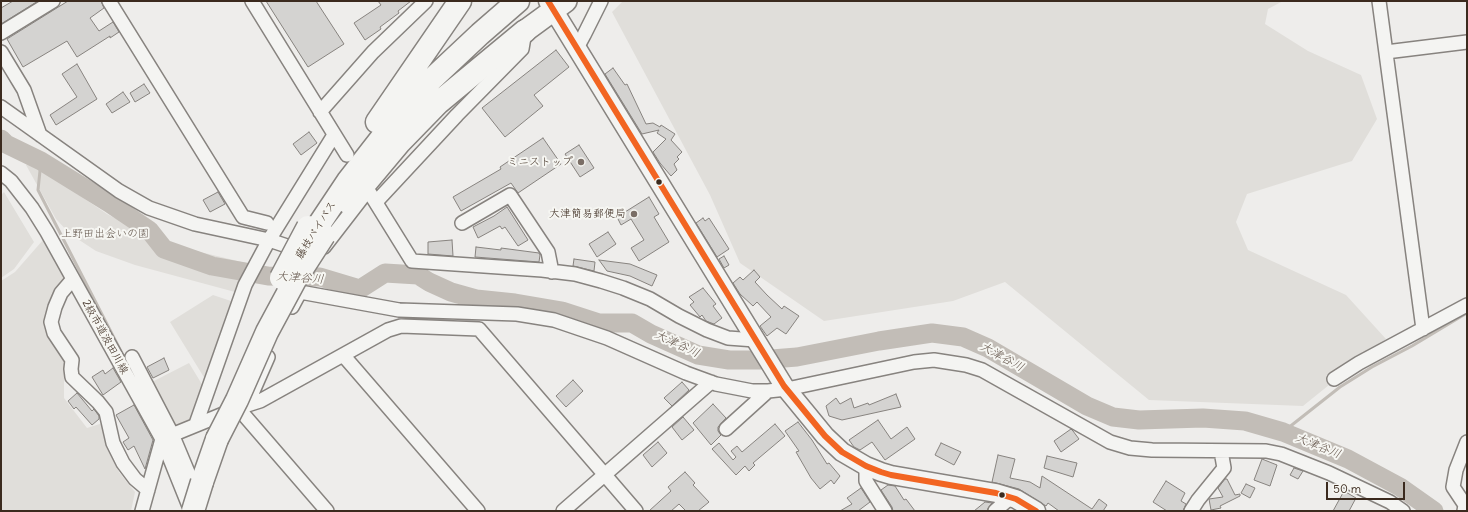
<!DOCTYPE html>
<html>
<head>
<meta charset="utf-8">
<style>
  body { margin:0 }
  #map { position:relative; width:1468px; height:512px; overflow:hidden; background:#eeedeb; font-family:Delius,sans-serif }
  canvas { display:block }
  .frame { position:absolute; inset:0; border:2px solid #3b2a1e; pointer-events:none }
  .scale { position:absolute; left:1326px; top:482px; width:79px; height:18px; box-sizing:border-box; border:2px solid #3b2a1e; border-top:0; padding-left:5px; font-size:12px; line-height:14px; white-space:nowrap; color:#3b2a1e; -webkit-text-stroke:3px #f6f6f2; paint-order:stroke }
</style>
</head>
<body>
<div id="map">
<canvas width="1468" height="512"></canvas>
<div class="frame"></div>
<div class="scale">50 m</div>
</div>
<script>
const context = document.querySelector('canvas').getContext('2d');
context.lineJoin = 'round';
function paint(path, color) {
  context.fillStyle = color;
  context.fill(path, 'evenodd');
}
function poly(rows) {
  const path = new Path2D();
  for (const r of rows) {
    path.moveTo(r[0], r[1]);
    for (let i = 2; i < r.length; i += 2) path.lineTo(r[i], r[i + 1]);
  }
  return path;
}
function stroke(path, color, width, dash) {
  context.strokeStyle = color;
  context.lineWidth = width;
  context.lineCap = dash ? 'butt' : 'round';
  context.setLineDash(dash || []);
  context.stroke(path);
}
function label(font, color, halo, rows, align = 'center') {
  context.font = font + ' Delius,"Klee One",sans-serif';
  context.lineWidth = 4;
  context.setLineDash([]);
  context.textBaseline = 'middle';
  context.strokeStyle = halo;
  context.fillStyle = color;
  for (const [text, x, y, turn = 0] of rows) {
    context.save();
    context.translate(x, y);
    context.rotate((+turn || 0) * Math.PI / 180);
    context.textAlign = isNaN(turn) ? turn : align;
    if (halo) context.strokeText(text, 0, 0);
    context.fillText(text, 0, 0);
    context.restore();
  }
}
paint(poly([
  [623,1,1283,1,1268,9,1265,24,1308,51,1361,75,1377,119,1352,161,1247,194,1236,222,1248,250,1346,295,1386,339,1303,406,1149,400,1005,282,953,301,824,321,740,263,710,195,612,12],
  [31,160,48,174,107,214,158,240,192,250,246,263,235,292,135,265,96,251,70,234,56,219,26,165],
  [4,192,34,242,14,269,1,278,1,195],
  [43,240,54,253,71,279,48,317,64,357,64,398,87,428,103,423,107,447,119,472,135,492,131,511,1,511,1,281,15,272],
  [213,295,231,301,205,379,170,322],
  [189,363,203,386,195,417,172,430,152,382]
]), '#e0deda');
stroke(poly([
  [41,161,38,190,128,365],
  [1283,432,1340,387,1372,367,1412,346,1467,313]
]), '#c2bdb7', 3);
stroke(poly([
  [1,139,6,144,41,161,109,203,149,230,164,249,212,266,268,276,320,277,360,289,385,273,418,275,429,282,451,292,476,299,515,303,562,311,599,323,632,323,651,334,698,355,729,360,759,360,797,357,879,341,932,333,963,337,988,348,1087,406,1113,417,1139,420,1203,418,1245,421,1283,432,1348,459,1400,487,1434,511]
]), '#c2bdb7', 19);
const building = poly([
  [13,1,38,1,1,24,1,8,13,1],
  [68,1,101,1,104,8,90,18,99,31,113,22,119,32,110,38,110,36,77,57,67,41,23,67,7,39,68,1],
  [266,1,316,1,344,44,308,67,266,1],
  [378,1,411,1,398,11,399,13,380,27,381,29,365,40,354,23,381,5,378,1],
  [556,50,569,67,534,95,543,106,505,137,482,108,556,50],
  [77,64,97,99,56,125,50,115,77,97,62,74,77,64],
  [613,68,625,85,627,84,646,124,653,123,660,127,661,125,675,134,671,140,682,152,677,157,679,159,674,164,677,170,671,176,660,163,653,152,666,139,657,133,659,130,642,134,605,74,613,68],
  [144,84,150,93,135,102,130,93,144,84],
  [123,92,130,102,112,113,106,104,123,92],
  [309,132,317,143,301,155,293,144,309,132],
  [543,138,561,164,518,193,511,183,461,211,453,197,501,169,500,167,543,138],
  [579,145,594,168,580,177,565,154,579,145],
  [218,192,225,204,210,212,203,200,218,192],
  [649,197,659,214,654,217,669,242,639,261,631,248,644,240,631,219,621,225,617,217,649,197],
  [507,207,528,240,518,246,505,227,502,229,500,226,478,238,473,227,494,216,507,207],
  [703,218,705,221,709,218,729,249,717,257,696,223,703,218],
  [608,232,616,244,597,257,589,244,608,232],
  [452,240,453,256,428,254,428,242,452,240],
  [476,247,501,250,501,248,539,253,540,255,539,262,475,257,476,247],
  [724,256,729,265,724,268,719,259,724,256],
  [574,259,595,262,594,271,573,266,574,259],
  [599,260,630,264,657,275,652,286,630,276,607,271,599,260],
  [754,270,760,277,755,282,767,295,782,309,784,306,799,316,786,334,777,328,767,336,760,326,771,317,757,302,753,306,740,294,733,283,740,277,743,280,754,270],
  [703,288,716,304,713,306,722,318,714,324,706,321,702,315,700,317,690,305,694,302,689,297,703,288],
  [164,358,169,370,153,378,147,367,164,358],
  [113,368,121,382,103,395,92,377,103,370,105,374,113,368],
  [573,380,583,391,566,407,556,396,573,380],
  [682,382,689,390,672,406,664,398,682,382],
  [77,393,92,411,94,409,99,416,99,419,92,425,76,407,74,409,68,401,77,393],
  [896,394,901,407,842,420,829,416,826,406,836,398,840,404,851,398,854,408,868,403,869,405,896,394],
  [713,404,726,418,718,427,718,431,721,435,711,445,693,423,713,404],
  [134,405,153,440,145,469,134,446,128,450,123,442,129,438,116,415,134,405],
  [683,417,694,430,682,440,672,427,683,417],
  [878,420,891,439,907,427,915,439,885,460,872,442,860,450,854,447,849,440,878,420],
  [798,422,812,440,827,464,829,463,840,476,834,484,831,480,820,489,811,478,796,452,799,451,785,431,798,422],
  [775,424,785,436,753,463,755,465,749,471,745,466,736,475,712,449,719,443,733,460,736,457,731,451,737,446,742,452,775,424],
  [1071,429,1073,431,1079,439,1061,452,1054,441,1071,429],
  [658,442,667,453,652,467,643,455,658,442],
  [941,443,961,452,954,465,935,455,941,443],
  [998,455,1015,459,1010,478,1030,482,1040,488,1042,476,1092,509,1099,499,1107,505,1103,511,1059,511,1048,503,1046,506,1019,489,992,482,998,455],
  [1047,456,1077,463,1073,477,1044,468,1047,456],
  [1262,459,1277,465,1270,486,1254,480,1262,459],
  [1294,468,1303,471,1298,479,1290,475,1294,468],
  [685,472,695,483,693,485,709,502,698,511,686,511,679,504,671,511,649,511,671,491,668,487,685,472],
  [1225,479,1227,479,1235,495,1240,494,1240,496,1220,506,1221,508,1211,510,1209,499,1223,497,1218,488,1225,479],
  [1166,481,1185,493,1181,501,1186,504,1183,511,1167,511,1153,502,1166,481],
  [1246,484,1255,488,1250,498,1241,493,1246,484],
  [888,485,895,486,904,500,906,499,915,511,893,511,892,507,881,490,888,485],
  [861,488,870,502,858,511,840,511,852,504,847,498,861,488],
  [1344,491,1356,498,1349,511,1333,511,1344,491],
  [985,502,992,503,988,508,987,511,974,511,985,502]
]);
paint(building, '#d4d3d1');
stroke(building, '#87837f', 1);
const minor = poly([
  [109,1,243,217,267,223],
  [252,1,347,155],
  [1379,1,1423,329],
  [1,33,53,1],
  [577,48,584,35,601,1],
  [1,52,24,90,40,135],
  [1386,52,1467,42],
  [1,107,119,191,149,208,195,224,269,240,290,247,302,247],
  [320,112,373,52,426,1],
  [1,173,11,181,32,208,47,232,162,439,191,511],
  [376,202,457,115,522,49,525,31],
  [462,223,510,195,548,252,552,272],
  [324,247,368,190,412,261,542,270,575,274,601,281,623,288,650,299,679,316,707,330,728,338,755,340],
  [73,279,61,293,55,307,51,322,54,333,72,360,71,369,72,377,98,402,106,412,113,443,123,463,135,479,148,490],
  [292,307,300,292,399,310,517,314,554,320,607,338,686,373,716,384,752,391,768,391,787,389,914,362,934,360,966,365,982,370,1110,442,1130,448,1152,450,1266,451,1281,454,1329,473,1390,502,1403,511],
  [343,355,478,511],
  [132,357,172,434,198,496],
  [1334,379,1359,363,1467,305],
  [247,405,268,357],
  [238,408,327,511],
  [196,424,245,285,269,240,334,135],
  [726,429,768,391],
  [866,466,866,481,885,511],
  [142,511,162,439,238,408,260,401,388,330,401,326,479,329,636,511],
  [563,511,711,382],
  [995,511,1011,497],
  [1191,511,1198,500,1224,468,1221,451],
  [1464,511,1465,505,1453,487,1456,470,1467,442]
]);
const secondary = poly([
  [548,1,784,386,825,436,842,452,866,466,881,472,891,475,996,493,1016,499,1036,511]
]);
const trunk = poly([
  [525,31,566,1]
]);
const motorway = poly([
  [377,122,460,1],
  [349,203,400,142,438,103,525,31],
  [314,232,348,181,401,113,431,80,480,34,518,1],
  [202,482,217,439]
]);
stroke(minor, '#87837f', 16);
stroke(secondary, '#87837f', 21);
stroke(trunk, '#87837f', 24);
stroke(motorway, '#87837f', 25);
stroke(minor, '#f4f4f2', 13);
stroke(secondary, '#f4f4f2', 18);
stroke(trunk, '#f4f4f2', 21);
stroke(motorway, '#f4f4f2', 22);
const motorwayBridge = poly([
  [281,278,308,227],
  [217,439,237,400,267,332,295,280,324,235],
  [193,511,202,482]
]);
stroke(motorwayBridge, '#87837f', 25, []);
stroke(motorwayBridge, '#f4f4f2', 22);
stroke(poly([
  [548,1,784,386,825,436,842,452,866,466,881,472,891,475,996,493,1016,499,1036,511]
]), '#f26522', 6);
for (const [x, y, r, color] of [
  [581,162,4,"#7a6e66"],
  [659,182,3.5,"#3b2a1e"],
  [634,214,4,"#7a6e66"],
  [1002,495,3.5,"#3b2a1e"]
]) {
  const dot = new Path2D();
  dot.arc(x, y, r, 0, 2 * Math.PI);
  context.fillStyle = color;
  context.fill(dot);
  stroke(dot, '#f6f6f2', 1.5);
}
label('11px', '#3b2a1e', '#f6f6f2', [
  ["ミニストップ",573,162],
  ["大津簡易郵便局",626,214]
], 'right');
label('11px', '#3b2a1e', '#f6f6f2', [
  ["藤枝バイパス",316,230,-58],
  ["2級市道波田川線",105,337,61]
]);
label('11px', '#61544a', '#f6f6f2', [
  ["上野田出会いの園",105,234]
]);
label('italic 12px', '#64564c', '#f6f6f2', [
  ["大津谷川",300,278,4],
  ["大津谷川",677,344,25],
  ["大津谷川",1002,357,29],
  ["大津谷川",1318,446,22]
]);
</script>
</body>
</html>
